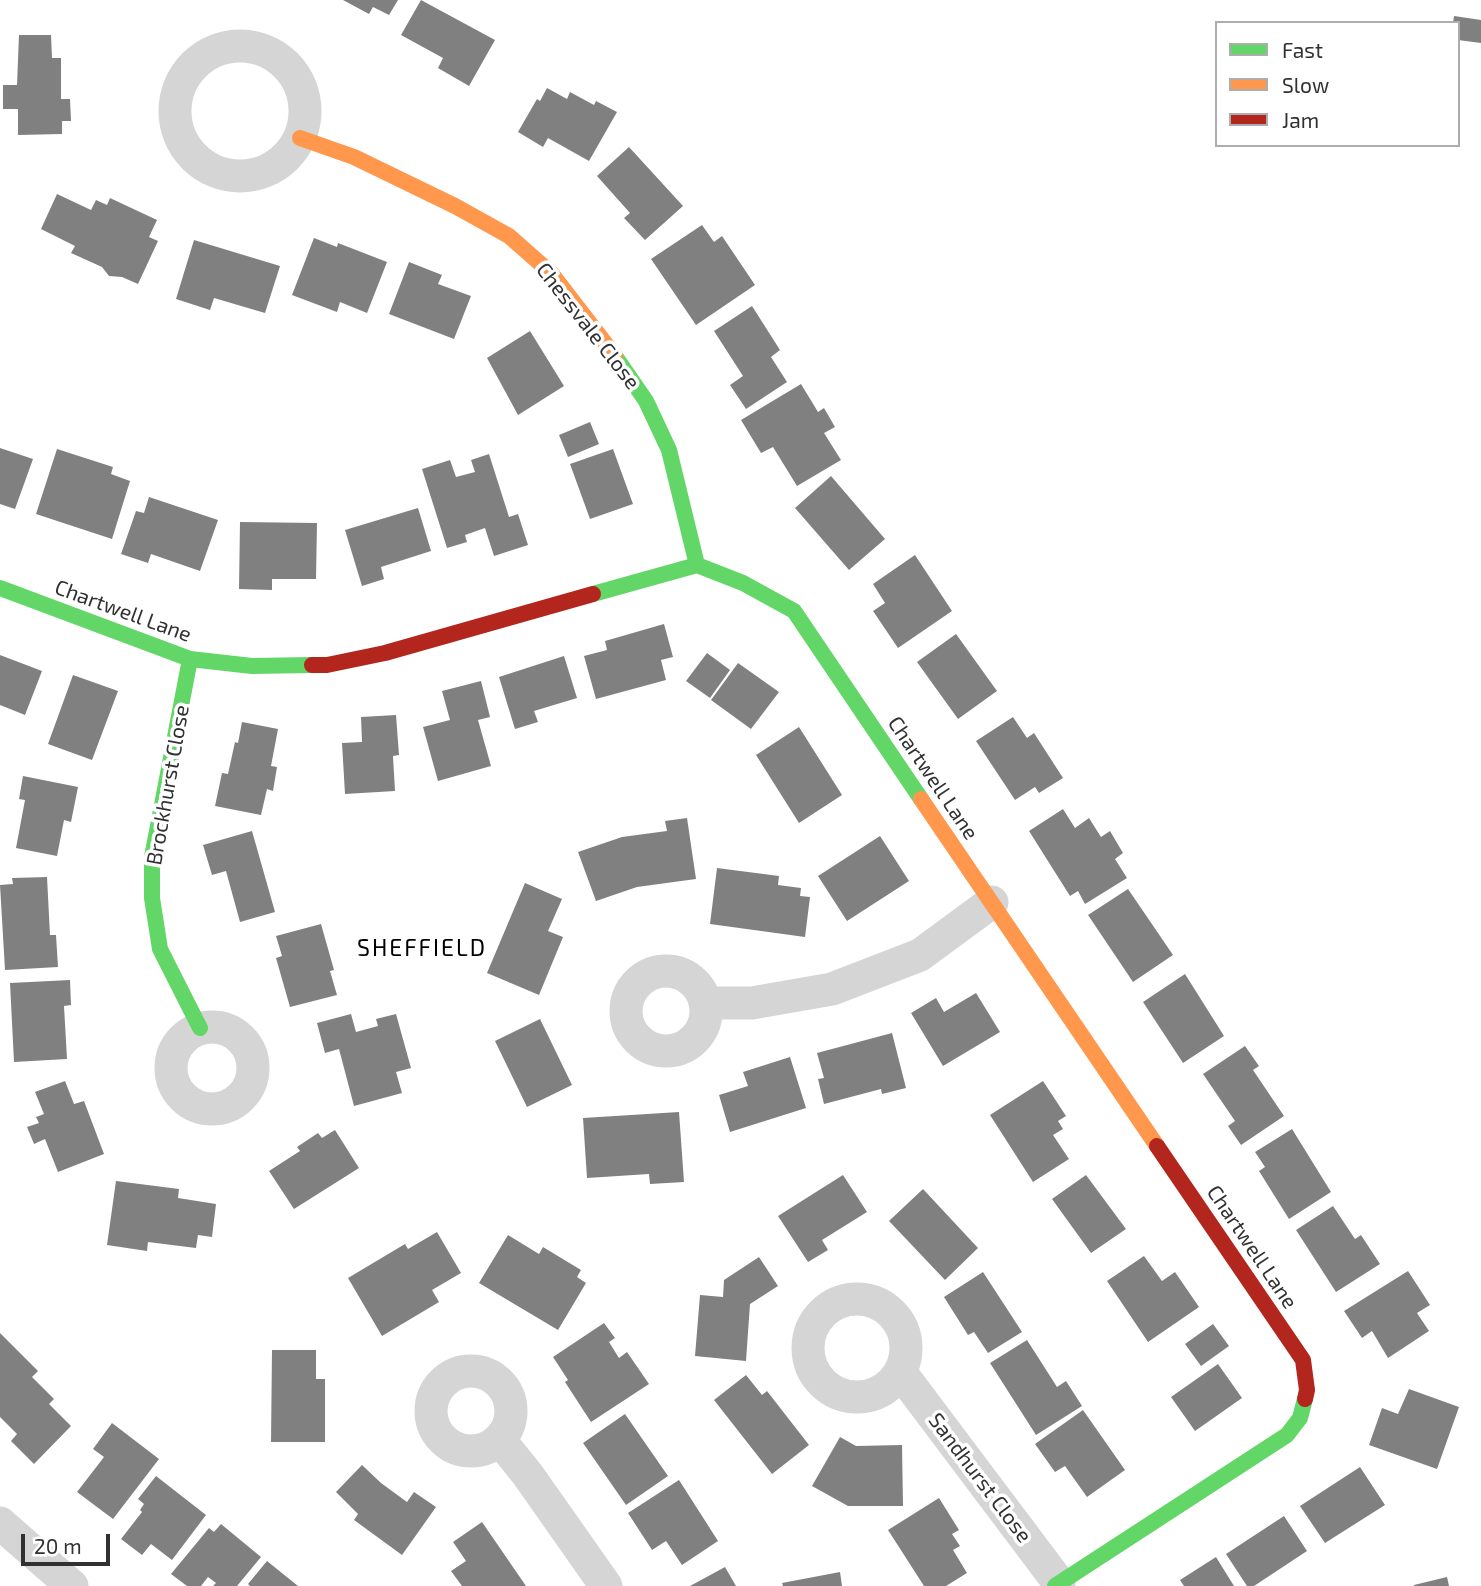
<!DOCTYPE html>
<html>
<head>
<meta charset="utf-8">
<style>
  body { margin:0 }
  #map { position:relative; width:1481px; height:1586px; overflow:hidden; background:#fff; font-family:"Exo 2",sans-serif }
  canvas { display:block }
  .legend { position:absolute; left:1215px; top:21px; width:245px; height:126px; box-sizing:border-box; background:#fff; border:2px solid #adadad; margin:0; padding:9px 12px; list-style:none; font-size:21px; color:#313131 }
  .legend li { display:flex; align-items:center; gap:14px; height:35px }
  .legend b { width:35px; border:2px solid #adadad }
  .scale { position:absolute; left:21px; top:1534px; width:89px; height:32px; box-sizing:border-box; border:4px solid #313131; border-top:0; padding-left:9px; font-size:21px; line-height:24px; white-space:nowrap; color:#313131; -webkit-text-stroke:5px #fff; paint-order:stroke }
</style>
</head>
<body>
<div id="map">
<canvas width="1481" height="1586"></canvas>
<ul class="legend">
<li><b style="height:9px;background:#63d668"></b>Fast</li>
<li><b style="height:9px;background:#ff974d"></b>Slow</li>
<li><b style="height:9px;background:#b3261e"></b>Jam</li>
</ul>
<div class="scale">20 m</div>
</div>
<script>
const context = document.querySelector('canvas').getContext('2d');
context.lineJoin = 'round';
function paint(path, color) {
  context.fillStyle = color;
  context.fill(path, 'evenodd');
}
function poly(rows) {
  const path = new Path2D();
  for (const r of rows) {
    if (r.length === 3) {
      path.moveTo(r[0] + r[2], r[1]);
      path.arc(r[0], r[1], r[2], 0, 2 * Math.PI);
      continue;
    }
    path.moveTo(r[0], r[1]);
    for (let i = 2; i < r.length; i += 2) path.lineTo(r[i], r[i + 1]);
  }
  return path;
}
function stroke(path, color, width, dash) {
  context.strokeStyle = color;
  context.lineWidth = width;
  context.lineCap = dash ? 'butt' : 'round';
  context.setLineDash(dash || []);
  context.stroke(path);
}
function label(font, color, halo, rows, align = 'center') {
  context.font = font + ' "Exo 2",sans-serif';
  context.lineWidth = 7;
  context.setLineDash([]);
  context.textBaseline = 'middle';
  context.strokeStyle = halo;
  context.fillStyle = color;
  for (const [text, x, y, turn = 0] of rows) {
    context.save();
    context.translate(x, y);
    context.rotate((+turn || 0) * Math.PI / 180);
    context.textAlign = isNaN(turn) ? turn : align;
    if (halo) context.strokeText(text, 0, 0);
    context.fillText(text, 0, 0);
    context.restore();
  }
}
paint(poly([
  [343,0,398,0,389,15,373,7,369,14],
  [421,0,495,40,469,86,438,68,443,58,401,35],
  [1454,16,1481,20,1481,43,1458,40,1458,23,1453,23],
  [19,35,51,35,52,58,61,58,61,99,70,99,71,121,62,121,62,134,18,135,18,109,3,109,3,85,17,85],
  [547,88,567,99,570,92,594,105,596,101,617,112,589,161,548,138,543,147,518,132,537,99,540,101],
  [629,147,683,206,645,240,624,218,630,213,597,176],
  [57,194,91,210,96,200,107,205,110,198,157,220,149,237,158,241,138,284,122,277,109,276,102,267,71,253,75,246,41,229],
  [702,225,714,242,722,236,755,285,696,325,651,259],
  [314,238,337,247,338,243,387,262,367,313,340,302,337,312,292,295],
  [194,240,280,266,265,313,214,298,210,310,176,299],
  [409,262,442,275,438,284,471,296,454,339,389,314],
  [752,306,780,350,771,357,787,382,746,409,730,385,743,376,714,331],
  [530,331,564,386,518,415,487,358],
  [801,384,818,412,824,408,835,427,824,433,841,460,797,486,773,447,761,453,741,420],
  [590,422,599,444,568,457,559,435],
  [0,448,33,459,15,509,0,504],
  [57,449,113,467,111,474,130,481,112,539,36,514],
  [613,449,633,504,590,519,570,464],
  [489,454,509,517,518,514,528,545,494,556,485,528,465,535,467,542,447,548,422,469,450,460,456,477,475,472,471,460],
  [831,476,885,539,849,570,795,508],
  [149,497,218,520,200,571,151,554,148,563,121,554,136,511,144,513],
  [418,508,431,551,381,567,384,579,362,586,345,530],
  [240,522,317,523,316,579,272,579,272,590,239,589],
  [915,555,952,611,898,648,873,611,885,603,873,584],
  [664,624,673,657,661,660,666,680,596,699,584,656,607,650,605,641],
  [956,634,997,691,958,719,917,662],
  [707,653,730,670,710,698,686,681],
  [0,655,42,671,25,715,0,705],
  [564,656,577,698,534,711,538,722,515,729,499,677],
  [738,663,779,692,751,729,711,700],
  [73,675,118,691,92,760,48,744],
  [481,681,490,717,478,720,491,766,438,781,423,727,450,720,442,691],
  [396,715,399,755,393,756,395,791,345,794,342,743,362,742,361,717],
  [1013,717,1027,738,1034,733,1063,778,1039,793,1035,787,1015,800,976,741],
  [242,722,278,729,271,766,277,767,273,791,267,789,261,815,215,806,222,773,228,774,235,742,238,743],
  [799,727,842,795,799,823,756,755],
  [23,776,78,787,71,822,64,820,57,856,16,848,25,800,19,799],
  [1063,809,1075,828,1089,818,1101,837,1110,831,1123,853,1115,859,1127,878,1085,904,1078,891,1070,896,1029,831],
  [687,818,696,879,637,887,596,901,578,852,622,837,667,831,665,821],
  [252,831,275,912,240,922,226,871,212,875,203,845],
  [880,836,909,881,847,921,818,876],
  [717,868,779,876,778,885,801,888,800,896,810,897,805,937,710,924],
  [47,877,50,935,56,935,58,967,5,970,0,885,13,884,12,878],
  [525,883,562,899,548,931,563,937,539,995,487,973],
  [1128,889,1173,955,1133,982,1088,915],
  [321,924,334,970,330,971,337,995,290,1007,276,958,282,956,276,936],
  [1185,974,1224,1036,1183,1063,1143,1002],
  [70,980,71,1005,64,1006,67,1059,14,1062,10,983],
  [976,993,1000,1032,943,1066,911,1013,936,998,944,1012],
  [351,1014,356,1032,378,1026,376,1019,396,1014,411,1068,396,1072,402,1093,354,1106,339,1049,325,1053,317,1023],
  [540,1019,572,1085,527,1107,495,1041],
  [892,1033,906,1088,882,1094,881,1089,824,1104,818,1079,824,1078,817,1053],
  [1245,1046,1259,1066,1253,1070,1284,1116,1241,1145,1228,1126,1235,1121,1203,1074],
  [790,1057,806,1108,730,1132,719,1095,748,1086,743,1072],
  [65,1081,74,1104,84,1101,104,1154,58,1172,45,1139,34,1144,27,1127,39,1123,36,1117,44,1114,35,1092],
  [1043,1081,1066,1116,1058,1121,1063,1129,1053,1135,1069,1159,1033,1182,990,1115],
  [679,1112,684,1182,650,1184,649,1174,587,1178,583,1118],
  [1292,1129,1331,1192,1289,1219,1259,1171,1265,1167,1255,1152],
  [335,1130,359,1168,294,1209,269,1171,300,1151,297,1147,318,1133,322,1138],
  [843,1175,867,1212,822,1240,828,1250,808,1262,778,1216],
  [1086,1175,1126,1229,1091,1253,1052,1199],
  [116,1181,179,1189,178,1198,216,1204,212,1237,198,1235,196,1248,148,1242,147,1251,107,1245],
  [923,1189,978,1248,945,1280,889,1221],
  [1333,1206,1355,1239,1361,1235,1380,1264,1336,1292,1296,1230],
  [437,1232,461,1273,432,1290,439,1302,382,1336,348,1278,405,1244,408,1249],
  [508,1235,539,1254,543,1247,581,1270,577,1277,586,1283,558,1330,479,1283],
  [1144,1256,1162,1281,1175,1272,1199,1307,1148,1342,1107,1281],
  [759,1257,778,1286,750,1304,746,1361,695,1356,700,1295,723,1297,724,1280],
  [1408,1271,1430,1305,1417,1313,1429,1331,1388,1358,1372,1331,1362,1338,1344,1311],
  [983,1272,1022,1332,988,1353,974,1332,968,1335,944,1297],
  [604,1323,615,1338,609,1342,619,1358,627,1352,649,1384,591,1422,565,1382,568,1380,553,1357],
  [1213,1324,1229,1346,1201,1366,1185,1344],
  [0,1333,38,1371,32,1377,54,1399,49,1404,71,1426,34,1464,11,1441,17,1434,0,1417],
  [1027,1340,1057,1387,1066,1381,1082,1406,1036,1435,990,1363],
  [272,1350,316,1350,316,1379,325,1379,325,1442,271,1442],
  [1218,1364,1242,1398,1195,1431,1171,1397],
  [746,1375,762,1395,767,1391,809,1445,772,1474,714,1400],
  [1409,1389,1459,1407,1437,1469,1369,1445,1382,1408,1398,1414],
  [1083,1410,1125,1470,1087,1497,1065,1466,1055,1472,1035,1444],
  [625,1414,668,1476,626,1505,583,1443],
  [112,1423,159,1459,113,1519,77,1492,104,1457,93,1449],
  [840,1437,856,1446,902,1445,903,1506,848,1506,812,1486],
  [362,1465,381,1483,407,1502,414,1492,436,1507,402,1555,354,1520,358,1514,336,1492],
  [1360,1467,1385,1505,1325,1543,1300,1506],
  [156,1476,206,1515,172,1560,151,1544,142,1555,121,1539,142,1512,140,1510,144,1504,138,1499],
  [679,1480,718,1541,682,1565,666,1541,652,1550,628,1513],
  [939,1498,959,1530,952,1534,960,1546,953,1550,967,1573,946,1586,924,1586,888,1530],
  [1284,1516,1307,1551,1254,1586,1247,1586,1226,1554],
  [482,1522,526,1586,462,1586,451,1571,466,1561,453,1542],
  [221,1524,261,1557,237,1586,213,1586,216,1583,208,1577,201,1586,187,1586,171,1574,209,1528,214,1532],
  [1216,1557,1234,1586,1184,1586,1180,1580],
  [267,1561,298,1586,250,1586,248,1584],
  [725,1567,736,1586,690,1586],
  [840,1572,842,1586,783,1586,782,1583],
  [1447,1577,1449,1586,1414,1586,1414,1585]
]), '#808080');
stroke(poly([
  [240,111,65],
  [666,1011,40],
  [705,1003,752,1003,832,989,920,955,992,902],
  [212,1068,41],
  [857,1348,49],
  [471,1411,40],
  [901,1373,1059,1583],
  [499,1439,528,1475,606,1586],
  [0,1523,72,1586]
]), '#d5d5d5', 33);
stroke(poly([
  [615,356,646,401,669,450,697,565],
  [0,588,190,659,252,666,312,665],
  [593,594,697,565,743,583,794,611,921,799],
  [190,659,152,857,152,898,160,949,200,1028],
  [1055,1586,1287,1435,1300,1418,1305,1399]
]), '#63d668', 16);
stroke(poly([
  [300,138,354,157,455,206,509,236,551,273,615,356],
  [921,799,1157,1146]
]), '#ff974d', 16);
stroke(poly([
  [312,665,327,665,385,653,593,594],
  [1157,1146,1303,1360,1307,1390,1305,1399]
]), '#b3261e', 16);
label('21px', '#313131', '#fff', [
  ["Chessvale Close",588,326,52],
  ["Chartwell Lane",123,611,20],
  ["Chartwell Lane",933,778,56],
  ["Brockhurst Close",168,785,-80],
  ["Chartwell Lane",1252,1247,56],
  ["Sandhurst Close",980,1478,53]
]);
context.letterSpacing = '2px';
label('23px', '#000', '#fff', [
  ["SHEFFIELD",422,948]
]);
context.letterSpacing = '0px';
</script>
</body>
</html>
